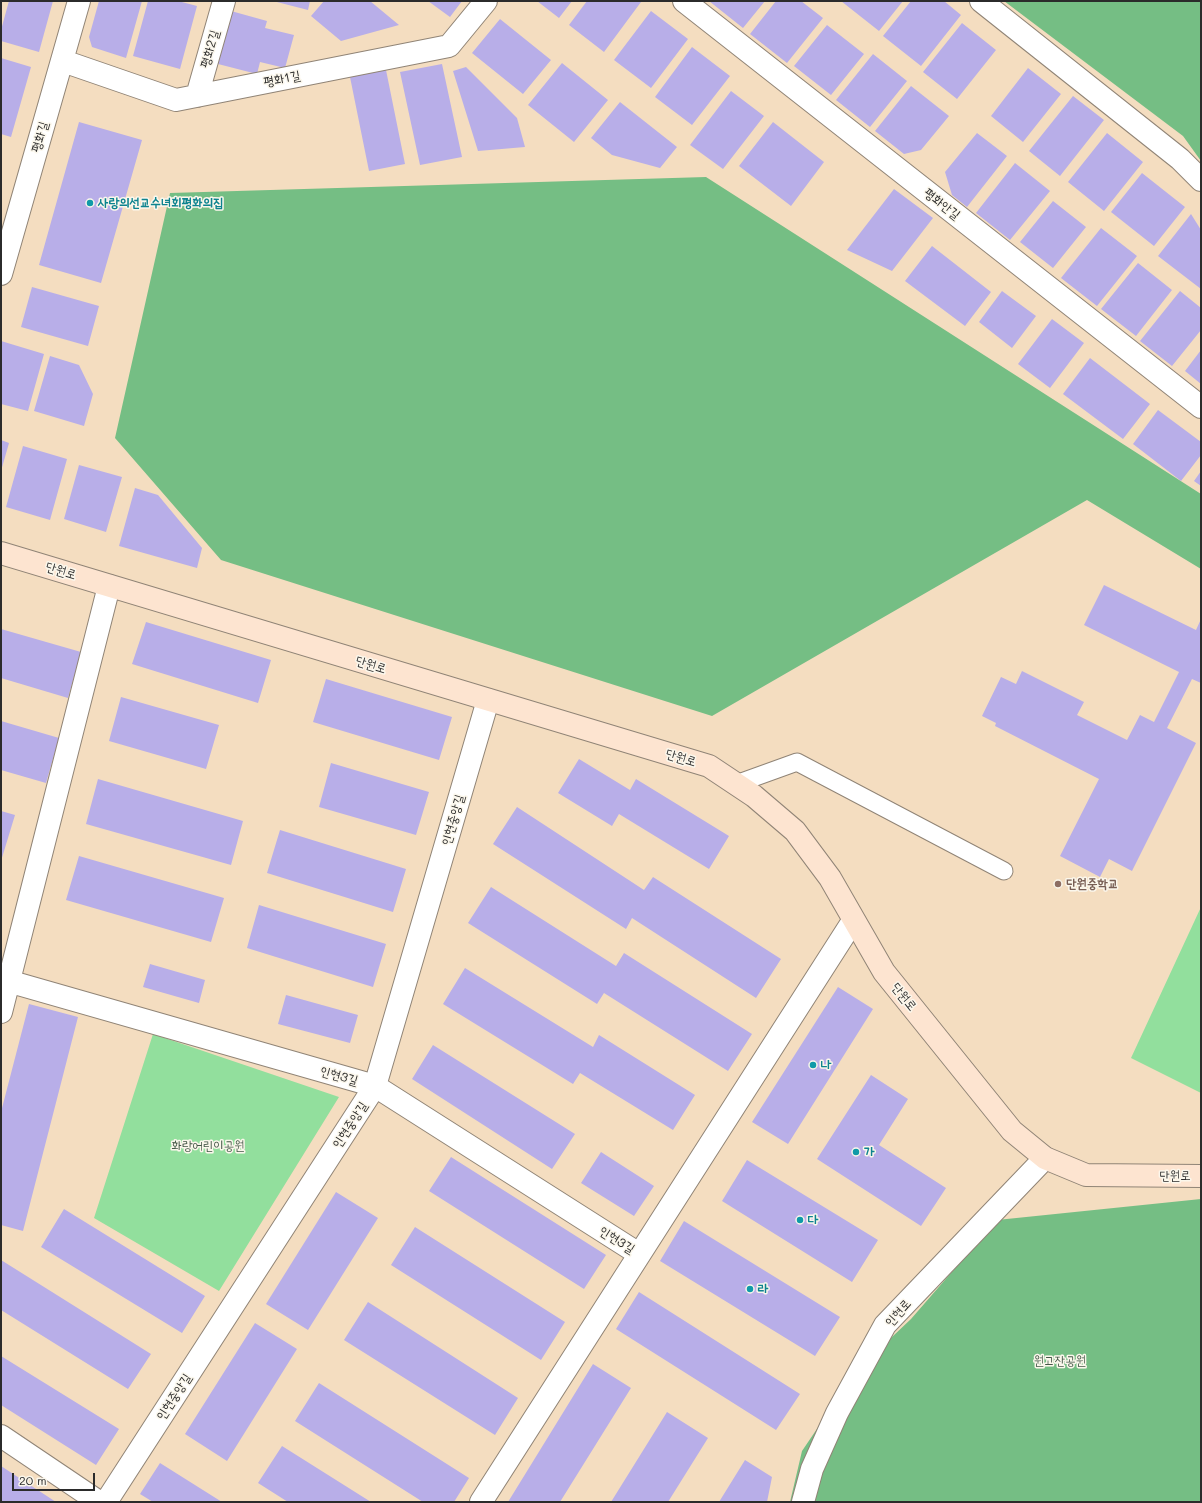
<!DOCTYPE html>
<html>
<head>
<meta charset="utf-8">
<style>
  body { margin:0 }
  #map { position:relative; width:1202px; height:1503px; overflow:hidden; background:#f4ddc0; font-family:Mali,sans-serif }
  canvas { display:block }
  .frame { position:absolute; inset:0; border:2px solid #2b2b2b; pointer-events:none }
  .scale { position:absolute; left:12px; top:1473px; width:83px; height:18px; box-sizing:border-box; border:2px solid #2b2b2b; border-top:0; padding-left:5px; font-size:12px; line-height:14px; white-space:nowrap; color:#2b2b2b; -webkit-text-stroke:3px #fbf7ec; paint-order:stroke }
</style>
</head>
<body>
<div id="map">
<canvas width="1202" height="1503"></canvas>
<div class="frame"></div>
<div class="scale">20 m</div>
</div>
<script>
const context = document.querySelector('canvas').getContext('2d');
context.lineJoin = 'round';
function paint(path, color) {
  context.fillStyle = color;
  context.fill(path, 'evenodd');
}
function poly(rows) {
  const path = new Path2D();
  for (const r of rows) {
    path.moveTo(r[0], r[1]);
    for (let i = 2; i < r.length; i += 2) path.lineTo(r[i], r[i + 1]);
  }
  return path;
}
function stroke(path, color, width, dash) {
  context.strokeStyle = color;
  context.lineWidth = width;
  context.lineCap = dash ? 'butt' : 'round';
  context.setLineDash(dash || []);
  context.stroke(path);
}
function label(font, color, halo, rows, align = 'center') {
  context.font = font + ' Mali,"Poor Story",sans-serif';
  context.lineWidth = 3;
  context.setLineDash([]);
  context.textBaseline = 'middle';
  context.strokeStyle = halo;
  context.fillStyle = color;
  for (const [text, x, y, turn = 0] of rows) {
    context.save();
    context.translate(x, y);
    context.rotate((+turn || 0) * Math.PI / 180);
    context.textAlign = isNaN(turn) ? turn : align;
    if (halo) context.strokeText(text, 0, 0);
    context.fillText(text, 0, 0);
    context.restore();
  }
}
paint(poly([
  [1201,907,1201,1093,1131,1058],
  [153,1034,339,1097,219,1291,94,1218]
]), '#92df9d');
paint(poly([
  [1004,1,1201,1,1201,161,1183,136],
  [706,177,1201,494,1201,569,1087,500,712,716,221,560,115,438,170,193],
  [1201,1199,1201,1502,790,1502,802,1451,856,1371,911,1319,997,1220]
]), '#75be84');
paint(poly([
  [9,1,53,1,39,52,1,41,1,30],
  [99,1,142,1,126,58,92,47,89,37],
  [148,1,178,1,197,6,180,69,133,56],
  [273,1,310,1,308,10],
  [324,1,370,1,399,25,341,41,311,16],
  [428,1,462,1,450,17],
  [537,1,572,1,559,18],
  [587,1,640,1,641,2,604,52,569,25],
  [709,1,765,1,743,28],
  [776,1,801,1,823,18,787,63,750,34],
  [841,1,903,1,879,31],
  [911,1,944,1,961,15,921,66,883,36],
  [231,11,267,21,265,28,294,35,285,68,260,62,257,74,218,64],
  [651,11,688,39,651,88,614,60],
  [500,19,551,60,523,94,472,53],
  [962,23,996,50,957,99,923,72],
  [827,25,864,54,831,95,794,66],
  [692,47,730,76,692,125,655,97],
  [873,54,907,81,870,127,836,100],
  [1,58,31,67,11,137,1,134],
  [562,63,608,100,574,142,528,105],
  [442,64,462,157,420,165,400,72],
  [466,67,517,118,525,147,478,151,453,71],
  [1028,68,1061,94,1023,142,991,116],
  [386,70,405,164,369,171,350,77],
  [911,86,949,116,921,150,904,154,875,131],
  [731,91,764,116,723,169,690,145],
  [1073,96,1104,120,1060,176,1029,151],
  [620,102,677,147,660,168,612,155,591,138],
  [79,122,142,140,101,283,39,265],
  [773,122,824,162,791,206,739,166],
  [977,133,1007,156,967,207,952,195,945,172],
  [1107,133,1143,162,1104,211,1068,182],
  [1015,163,1050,191,1010,240,976,213],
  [1142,173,1185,207,1154,246,1111,212],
  [894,189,933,218,892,271,847,250],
  [1053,201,1086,227,1053,268,1020,242],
  [1191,214,1201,230,1201,289,1158,256],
  [1101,228,1137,256,1097,306,1061,278],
  [932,246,991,292,965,326,905,281],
  [1138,263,1172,290,1136,336,1101,309],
  [32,287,99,306,88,346,21,327],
  [1002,291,1036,316,1012,348,979,322],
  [1180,291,1201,308,1201,330,1172,366,1140,341],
  [1052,319,1084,343,1050,388,1018,364],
  [1,341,44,354,28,411,1,404],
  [1201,350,1201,384,1185,371],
  [50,356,79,365,93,394,84,426,34,411],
  [1090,358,1150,404,1123,439,1063,394],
  [1158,410,1201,442,1201,455,1181,481,1133,444],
  [1,440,9,443,1,471],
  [23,446,67,459,50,520,6,507],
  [79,465,122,477,106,532,64,519],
  [1201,471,1201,486,1194,481],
  [135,488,158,495,202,548,197,568,119,546],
  [1104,585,1196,630,1201,619,1201,683,1192,679,1167,728,1196,743,1132,871,1109,859,1100,877,1060,856,1099,779,995,726,996,723,982,716,1001,677,1016,684,1022,671,1084,702,1077,715,1127,740,1140,715,1154,722,1179,672,1084,625],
  [146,622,271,660,258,703,132,664],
  [1,629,81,652,68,698,1,678],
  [326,679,452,717,439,760,313,722],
  [121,697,219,725,206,769,109,741],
  [1,721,59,738,46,783,1,770],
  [579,759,630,790,636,779,729,836,709,869,619,814,612,826,558,793],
  [331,763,429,792,416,835,319,807],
  [98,779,243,821,231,865,86,824],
  [517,807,644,890,653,877,781,959,756,998,632,918,626,929,493,844],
  [1,811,15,815,1,861],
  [280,830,406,869,393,912,267,873],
  [79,856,224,898,211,942,66,900],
  [491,887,616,966,624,953,752,1034,728,1071,604,993,597,1004,468,923],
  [259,905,386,944,373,987,247,948],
  [150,964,205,980,199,1003,143,987],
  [465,968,593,1047,599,1035,695,1095,673,1130,580,1073,573,1084,443,1004],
  [838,987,873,1009,788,1144,752,1122],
  [286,995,358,1015,350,1043,278,1024],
  [29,1004,78,1017,23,1231,1,1225,1,1112],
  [433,1045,575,1134,552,1169,412,1079],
  [871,1075,908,1099,879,1145,946,1188,921,1226,817,1159],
  [601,1152,654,1186,634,1216,581,1183],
  [451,1157,606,1255,584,1289,429,1191],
  [747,1160,878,1240,852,1282,722,1201],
  [336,1192,378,1218,308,1330,266,1304],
  [64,1209,205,1296,182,1333,41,1247],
  [684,1221,840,1317,815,1356,660,1261],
  [415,1227,565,1322,541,1360,391,1265],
  [1,1260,151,1354,128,1389,1,1310],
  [639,1292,800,1394,776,1430,616,1329],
  [368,1302,518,1398,495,1435,344,1340],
  [255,1323,297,1349,227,1461,185,1434],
  [1,1356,119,1429,96,1465,1,1405],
  [593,1364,631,1388,560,1502,508,1502],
  [319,1383,469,1478,454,1502,423,1502,295,1421],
  [667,1412,708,1438,668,1502,611,1502],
  [282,1446,371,1502,288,1502,258,1483],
  [745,1460,772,1477,767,1502,719,1502],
  [160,1463,222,1502,153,1502,140,1494],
  [1,1466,56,1502,1,1502]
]), '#b8aee8');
const lane = poly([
  [736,784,797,762,1004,871]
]);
const street = poly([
  [684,1,1201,407],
  [981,1,1180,159,1201,180],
  [63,61,176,100,449,46,486,1],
  [197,96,224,1],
  [1,274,79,1],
  [1,979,375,1086,639,1254],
  [1,1012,109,586],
  [1,1436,99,1502],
  [106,1502,375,1086,488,700],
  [481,1502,853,921],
  [803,1502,812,1469,837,1413,885,1325,1045,1158]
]);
const secondary = poly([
  [1,553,709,766,754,796,795,831,830,878,884,972,1012,1131,1045,1158,1086,1175,1201,1176]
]);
stroke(lane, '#908476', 19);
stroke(street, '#908476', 24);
stroke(secondary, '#908476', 24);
stroke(lane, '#fff', 17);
stroke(street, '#fff', 22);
stroke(secondary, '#fde4d0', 22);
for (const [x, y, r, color] of [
  [90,203,4,"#0f9aa8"],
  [1058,884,4,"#8d6e63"],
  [813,1065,4,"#0f9aa8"],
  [856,1152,4,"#0f9aa8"],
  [800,1220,4,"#0f9aa8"],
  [750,1289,4,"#0f9aa8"]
]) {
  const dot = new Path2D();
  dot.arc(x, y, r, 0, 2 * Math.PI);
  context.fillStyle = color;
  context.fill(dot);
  stroke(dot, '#fbf7ec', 1.5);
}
label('13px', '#2b2b2b', '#fbf7ec', [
  ["평화2길",210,49,-74],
  ["평화1길",282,79,-11],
  ["평화길",40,137,-74],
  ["평화안길",942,204,38],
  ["단원로",61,571,17],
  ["단원로",371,665,17],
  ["단원로",681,758,17],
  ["인현중앙길",453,820,-74],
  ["단원로",904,997,51],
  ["인현3길",339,1076,16],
  ["인현중앙길",350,1125,-57],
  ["단원로",1175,1176],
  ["인현3길",617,1240,32],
  ["인현로",898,1313,-48],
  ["인현중앙길",174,1397,-57]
]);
label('bold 13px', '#0d838f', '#fbf7ec', [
  ["사랑의선교수녀회평화의집",98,203],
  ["나",821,1065],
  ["가",864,1152],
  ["다",808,1220],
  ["라",758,1289]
], 'left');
label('bold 13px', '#785e54', '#fbf7ec', [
  ["단원중학교",1066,884]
], 'left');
label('13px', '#455848', '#fbf7ec', [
  ["화랑어린이공원",208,1146],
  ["원고잔공원",1060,1361]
]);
</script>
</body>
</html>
